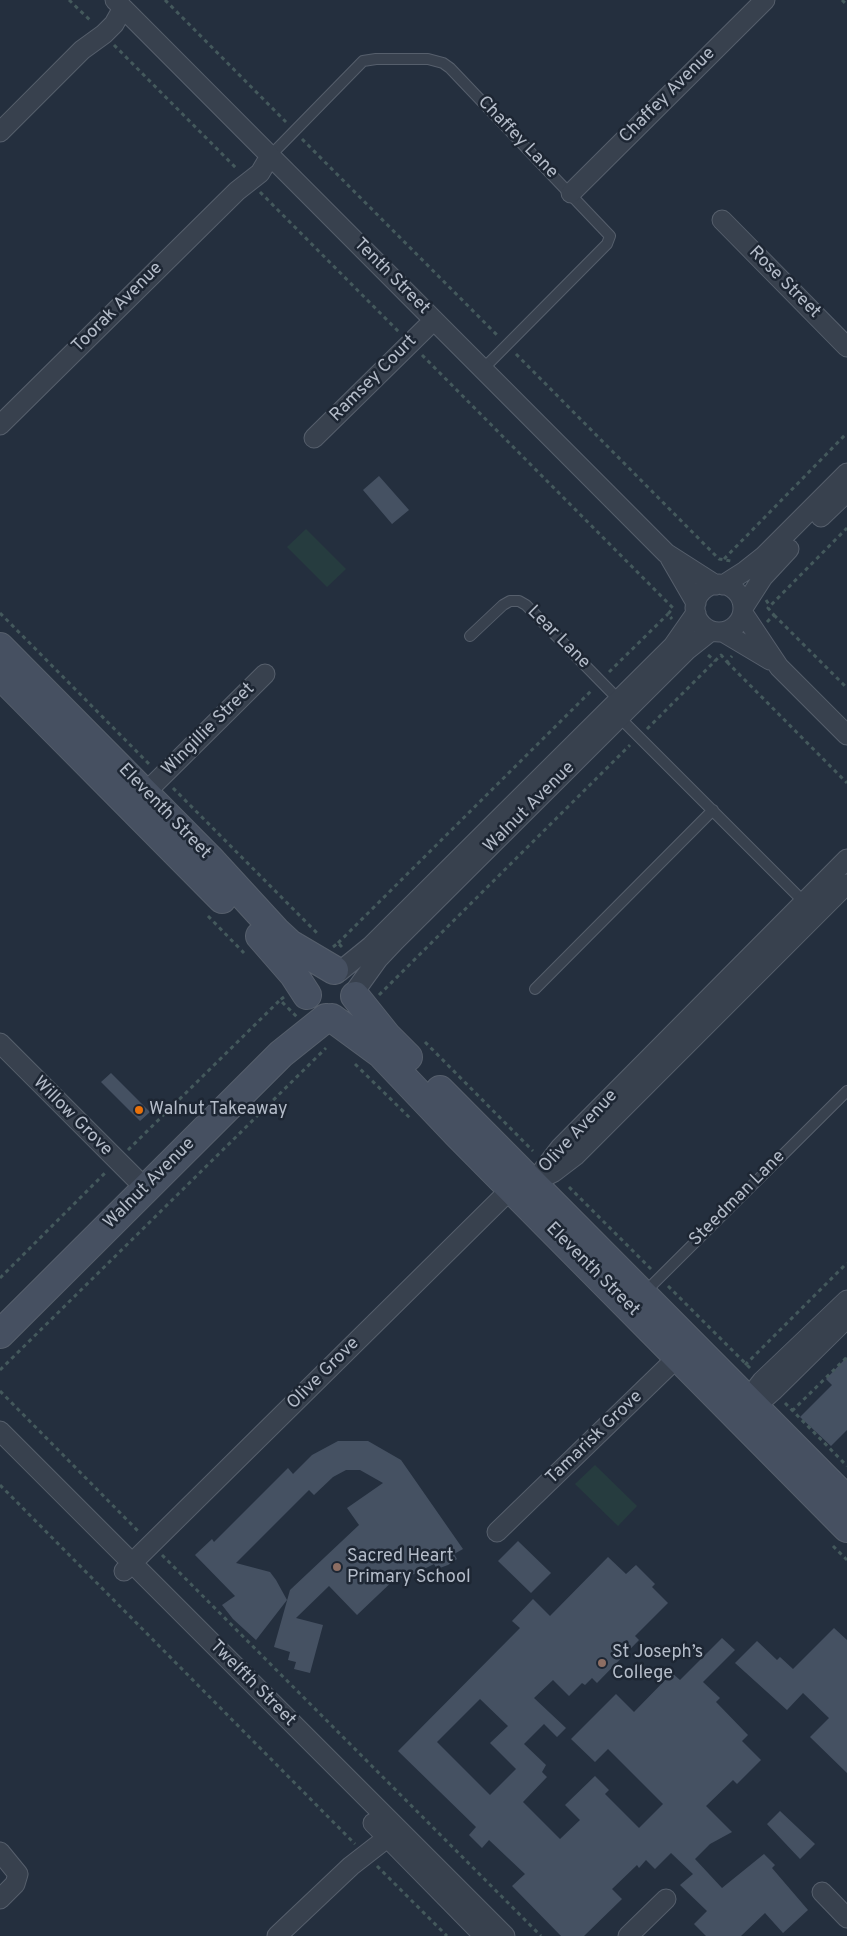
<!DOCTYPE html>
<html>
<head>
<meta charset="utf-8">
<style>
  body { margin:0 }
  canvas { display:block; background:#242f3e }
</style>
</head>
<body>
<canvas width="847" height="1936"></canvas>
<script>
const context = document.querySelector('canvas').getContext('2d');
context.lineJoin = 'round';
function paint(path, color) {
  context.fillStyle = color;
  context.fill(path, 'evenodd');
}
function poly(rows) {
  const path = new Path2D();
  for (const r of rows) {
    if (r.length === 3) {
      path.moveTo(r[0] + r[2], r[1]);
      path.arc(r[0], r[1], r[2], 0, 2 * Math.PI);
      continue;
    }
    path.moveTo(r[0], r[1]);
    for (let i = 2; i < r.length; i += 2) path.lineTo(r[i], r[i + 1]);
  }
  return path;
}
function stroke(path, color, width, dash) {
  context.strokeStyle = color;
  context.lineWidth = width;
  context.lineCap = dash ? 'butt' : 'round';
  context.setLineDash(dash || []);
  context.stroke(path);
}
function label(font, color, halo, rows, align = 'center') {
  context.font = font + ' Overpass,sans-serif';
  context.lineWidth = 5;
  context.setLineDash([]);
  context.textBaseline = 'middle';
  context.strokeStyle = halo;
  context.fillStyle = color;
  for (const [text, x, y, turn = 0] of rows) {
    context.save();
    context.translate(x, y);
    context.rotate((+turn || 0) * Math.PI / 180);
    context.textAlign = isNaN(turn) ? turn : align;
    if (halo) context.strokeText(text, 0, 0);
    context.fillText(text, 0, 0);
    context.restore();
  }
}
paint(poly([
  [306,529,346,569,327,587,287,547],
  [595,1465,637,1506,618,1526,575,1484]
]), '#263c3f');
paint(poly([
  [379,476,409,510,392,524,363,490],
  [111,1073,150,1112,140,1121,101,1082],
  [847,1357,847,1430,831,1446,800,1417,832,1385,826,1379],
  [338,1441,368,1441,401,1460,463,1549,454,1554,457,1559,448,1565,437,1569,434,1564,404,1579,398,1576,357,1615,329,1586,296,1618,323,1625,310,1673,294,1669,296,1662,288,1660,290,1652,274,1647,290,1590,359,1525,347,1508,383,1483,360,1470,346,1470,333,1477,314,1495,309,1490,236,1563,270,1572,276,1580,287,1600,256,1640,233,1619,222,1605,235,1596,195,1555,212,1539,214,1542,288,1468,293,1474,312,1455],
  [518,1541,551,1573,531,1593,498,1561],
  [608,1557,626,1574,636,1565,655,1584,652,1587,668,1603,635,1636,639,1640,597,1683,592,1678,585,1685,582,1683,569,1696,553,1680,534,1698,566,1728,557,1737,544,1724,524,1744,546,1765,542,1772,547,1777,523,1802,560,1839,580,1820,565,1805,595,1776,609,1790,605,1794,639,1828,663,1804,608,1749,595,1762,571,1739,616,1694,634,1712,672,1673,680,1680,722,1638,735,1650,703,1682,720,1698,716,1702,748,1735,742,1741,761,1760,737,1784,733,1780,706,1806,732,1832,710,1844,695,1859,722,1888,764,1854,775,1865,772,1868,808,1910,783,1933,765,1913,741,1936,706,1936,694,1924,707,1911,680,1885,693,1874,671,1853,655,1869,646,1860,639,1868,637,1865,612,1889,622,1899,584,1936,561,1936,512,1886,525,1874,489,1840,482,1848,469,1835,476,1827,398,1751,520,1628,512,1621,533,1599,550,1616],
  [480,1699,508,1726,490,1743,516,1769,490,1795,437,1742],
  [834,1628,847,1640,847,1773,810,1737,829,1718,803,1693,787,1710,735,1663,757,1641,777,1660,780,1657,793,1669],
  [780,1811,815,1844,800,1859,767,1824]
]), '#455162');
const lane = poly([
  [270,156,363,61,376,59,428,59,443,63,450,68,610,236,607,244,483,369],
  [470,636,503,605,510,601,519,601,526,605,619,700],
  [620,718,804,902],
  [535,989,713,810],
  [644,1293,847,1091]
]);
const street = poly([
  [115,0,666,553,716,585],
  [0,132,82,50,104,34,114,24,123,8],
  [571,193,765,0],
  [722,220,847,347],
  [0,425,237,191,260,173,270,156],
  [314,438,434,320],
  [821,517,847,492],
  [670,558,696,603],
  [719,608,24],
  [723,585,745,571,764,556,847,473],
  [743,608,763,577,789,549],
  [743,613,779,667,847,735],
  [723,632,770,660],
  [137,801,265,674],
  [339,972,371,946,673,646,696,613],
  [355,991,378,959,395,941,687,650,711,631],
  [0,1043,145,1188],
  [540,1179,554,1172,575,1156,847,884],
  [533,1183,560,1148,847,859],
  [752,1404,755,1390,762,1381,847,1300],
  [752,1404,764,1399,773,1391,844,1321],
  [0,1431,505,1936],
  [497,1532,686,1349],
  [124,1571,519,1181],
  [373,1823,484,1936],
  [0,1852,18,1874,15,1884,0,1899],
  [822,1892,847,1918],
  [277,1936,351,1866,396,1831],
  [628,1936,666,1899]
]);
const secondary = poly([
  [0,647,209,858,276,931,290,944,334,970],
  [0,675,222,899],
  [260,936,294,975,307,995],
  [355,996,387,1036,408,1057],
  [332,1018,381,1054,458,1135,847,1528],
  [440,1090,847,1500],
  [0,1334,281,1054,326,1018]
]);
stroke(lane, '#565f6c', 12);
stroke(street, '#565f6c', 21);
stroke(secondary, '#565f6c', 30);
stroke(poly([
  [69,0,92,22],
  [165,0,286,122],
  [842,0,847,5],
  [114,45,238,170],
  [302,139,499,337],
  [260,192,400,333],
  [516,354,719,559,731,561],
  [422,355,673,608,668,614,672,619],
  [724,559,847,433],
  [766,600,770,606],
  [0,613,151,766],
  [774,615,847,688],
  [767,622,774,615,768,608,847,528],
  [708,655,715,661],
  [727,662,847,783],
  [609,672,668,614],
  [647,729,721,655,727,662,732,656],
  [173,788,318,934],
  [208,916,244,953],
  [338,943,593,689],
  [333,947,338,943,343,948],
  [379,995,630,745],
  [284,997,280,1000,297,1017],
  [425,1042,533,1151],
  [355,1064,411,1119],
  [128,1150,280,1000],
  [569,1187,651,1269],
  [0,1278,106,1172],
  [668,1286,752,1370],
  [745,1365,847,1263],
  [0,1370,326,1048],
  [0,1391,140,1533],
  [785,1403,847,1466],
  [792,1411,847,1357],
  [0,1485,355,1844],
  [833,1546,847,1560],
  [162,1555,541,1936],
  [377,1866,447,1936]
]), '#44595c', 3, [4, 4]);
stroke(lane, '#38414e', 10);
stroke(street, '#38414e', 19);
stroke(secondary, '#465061', 28);
for (const [x, y, r, color] of [
  [139,1110,5,"#e8710a"],
  [337,1567,5,"#8d6e63"],
  [602,1663,5,"#8d6e63"]
]) {
  const dot = new Path2D();
  dot.arc(x, y, r, 0, 2 * Math.PI);
  context.fillStyle = color;
  context.fill(dot);
  stroke(dot, '#1d2633', 2);
}
label('18px', '#b4bcc9', '#1d2633', [
  ["Chaffey Avenue",668,96,-45],
  ["Chaffey Lane",517,138,46],
  ["Tenth Street",391,277,45],
  ["Rose Street",784,283,45],
  ["Toorak Avenue",118,308,-45],
  ["Ramsey Court",374,379,-45],
  ["Lear Lane",558,638,45],
  ["Wingillie Street",209,730,-45],
  ["Walnut Avenue",530,808,-45],
  ["Eleventh Street",164,812,46],
  ["Willow Grove",72,1117,45],
  ["Olive Avenue",579,1132,-47],
  ["Walnut Avenue",150,1184,-45],
  ["Steedman Lane",738,1199,-45],
  ["Eleventh Street",592,1270,45],
  ["Olive Grove",324,1374,-45],
  ["Tamarisk Grove",595,1438,-44],
  ["Twelfth Street",252,1684,45]
]);
label('18px', '#b4bcc9', '#1d2633', [
  ["Walnut Takeaway",149,1110],
  ["Sacred Heart",347,1557],
  ["Primary School",347,1578],
  ["St Joseph’s",612,1653],
  ["College",612,1674]
], 'left');
</script>
</body>
</html>
